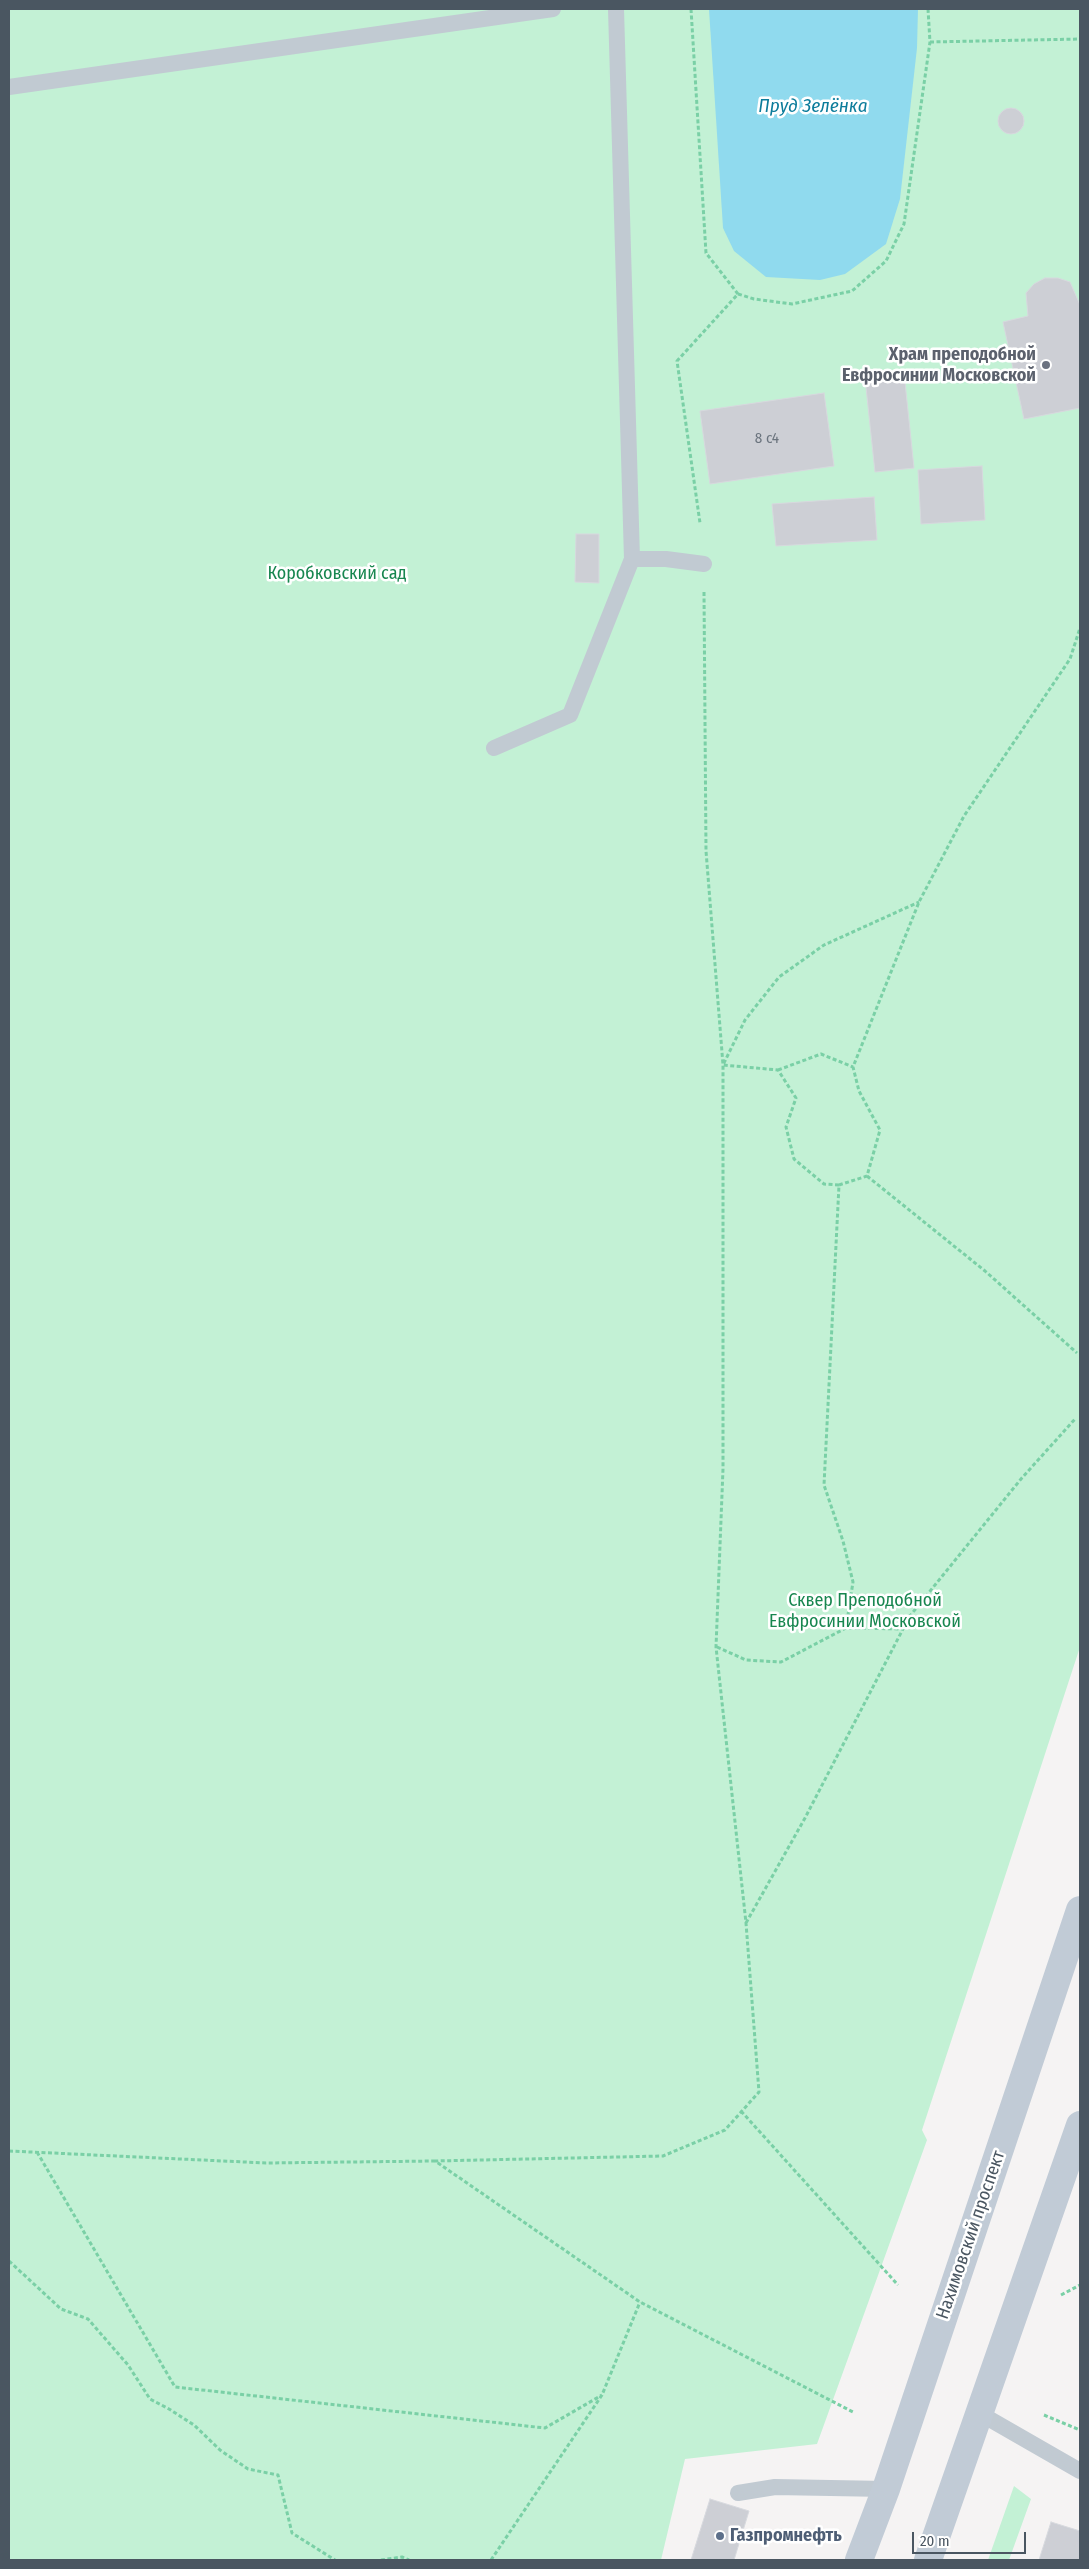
<!DOCTYPE html>
<html>
<head>
<meta charset="utf-8">
<style>
  body { margin:0 }
  #map { position:relative; width:1089px; height:2569px; overflow:hidden; background:#f5f3f3; font-family:"Fira Sans Condensed",sans-serif }
  canvas { display:block }
  .frame { position:absolute; inset:0; border:10px solid #4a5661; pointer-events:none }
  .scale { position:absolute; left:912px; top:2532px; width:114px; height:22px; box-sizing:border-box; border:2px solid #4a5661; border-top:0; padding-left:6px; font-size:15px; line-height:18px; white-space:nowrap; color:#4a5661; -webkit-text-stroke:4px #fff; paint-order:stroke }
</style>
</head>
<body>
<div id="map">
<canvas width="1089" height="2569"></canvas>
<div class="frame"></div>
<div class="scale">20 m</div>
</div>
<script>
const context = document.querySelector('canvas').getContext('2d');
context.lineJoin = 'round';
function paint(path, color) {
  context.fillStyle = color;
  context.fill(path, 'evenodd');
}
function poly(rows) {
  const path = new Path2D();
  for (const r of rows) {
    if (r.length === 3) {
      path.moveTo(r[0] + r[2], r[1]);
      path.arc(r[0], r[1], r[2], 0, 2 * Math.PI);
      continue;
    }
    path.moveTo(r[0], r[1]);
    for (let i = 2; i < r.length; i += 2) path.lineTo(r[i], r[i + 1]);
  }
  return path;
}
function stroke(path, color, width, dash) {
  context.strokeStyle = color;
  context.lineWidth = width;
  context.lineCap = dash ? 'butt' : 'round';
  context.setLineDash(dash || []);
  context.stroke(path);
}
function label(font, color, halo, rows, align = 'center') {
  context.font = font + ' "Fira Sans Condensed",sans-serif';
  context.lineWidth = 5;
  context.setLineDash([]);
  context.textBaseline = 'middle';
  context.strokeStyle = halo;
  context.fillStyle = color;
  for (const [text, x, y, turn = 0] of rows) {
    context.save();
    context.translate(x, y);
    context.rotate((+turn || 0) * Math.PI / 180);
    context.textAlign = isNaN(turn) ? turn : align;
    if (halo) context.strokeText(text, 0, 0);
    context.fillText(text, 0, 0);
    context.restore();
  }
}
paint(poly([
  [9,9,1080,9,1080,1647,922,2130,927,2140,817,2444,685,2459,661,2560,9,2560],
  [1014,2486,1031,2499,1009,2560,988,2560]
]), '#c3f1d5');
paint(poly([
  [709,9,918,9,917,48,900,199,886,244,845,274,820,280,766,277,734,251,723,228]
]), '#90daee');
const building = poly([
  [1011,121,13],
  [1045,278,1058,278,1070,282,1080,305,1080,408,1024,419,1003,322,1028,316,1026,293,1034,284,1045,278],
  [904,373,914,468,875,472,865,378,904,373],
  [824,393,834,466,710,484,700,411,824,393],
  [982,466,985,520,921,524,918,470,982,466],
  [874,497,877,540,776,546,772,504,874,497],
  [576,534,599,534,599,583,575,582,576,534],
  [710,2499,749,2511,734,2560,691,2560,710,2499],
  [1051,2522,1080,2531,1080,2560,1039,2560,1051,2522]
]);
paint(building, '#cdcfd5');
stroke(building, '#d7d9de', 1);
stroke(poly([
  [691,9,706,253,738,294,677,361,700,523],
  [930,42,1080,39],
  [738,294,754,299,792,304,852,291,886,261,904,224,930,42,928,9],
  [704,592,706,851,723,1065,723,1469,716,1647,746,1923,759,2092,725,2130,663,2156,435,2161,640,2302,853,2412],
  [778,1070,821,1054,853,1067],
  [867,1176,985,1271,1077,1353],
  [839,1185,824,1184,794,1159,786,1127,796,1098,778,1070,723,1065,745,1020,779,977,824,945,919,902],
  [905,1622,1021,1479,1075,1419],
  [717,1647,746,1660,781,1662,846,1628],
  [746,1923,805,1818,903,1629,846,1628,853,1582,843,1541,824,1485,839,1185,867,1176,880,1130,859,1091,853,1067,919,902,964,816,1070,659,1080,628],
  [741,2111,898,2285],
  [9,2151,266,2163,435,2161],
  [37,2152,175,2387,545,2428,602,2395],
  [9,2261,61,2309,88,2319,128,2365,150,2399,169,2409,194,2425,220,2450,248,2469,278,2475,292,2533,335,2560],
  [1061,2295,1080,2285],
  [1044,2415,1080,2430],
  [381,2560,402,2557,409,2560],
  [491,2560,602,2395,640,2302]
]), '#7ad0a6', 3, [4, 2.5]);
stroke(poly([
  [9,87,553,9],
  [632,559,666,559,704,564],
  [494,748,570,715,632,559,616,9],
  [979,2413,1080,2471],
  [738,2493,775,2487,886,2489]
]), '#c1cad2', 16);
stroke(poly([
  [859,2560,886,2489,1080,1910],
  [928,2560,1080,2125]
]), '#c1cbd6', 28);
for (const [x, y, r, color] of [
  [1046,365,5,"#6b7280"],
  [720,2536,5,"#5c6f8a"]
]) {
  const dot = new Path2D();
  dot.arc(x, y, r, 0, 2 * Math.PI);
  context.fillStyle = color;
  context.fill(dot);
  stroke(dot, '#fff', 2);
}
label('15px', '#6b747e', null, [
  ["8 с4",767,439]
]);
label('bold 18px', '#5b616d', '#fff', [
  ["Храм преподобной",1036,355],
  ["Евфросинии Московской",1036,376]
], 'right');
label('18px', '#17864f', '#fff', [
  ["Коробковский сад",337,574],
  ["Сквер Преподобной",865,1601],
  ["Евфросинии Московской",865,1622]
]);
label('18px', '#4a5661', '#fff', [
  ["Нахимовский проспект",971,2235,-71]
]);
label('bold 18px', '#4e5e75', '#fff', [
  ["Газпромнефть",730,2536]
], 'left');
label('italic 19px', '#0c7c9b', '#fff', [
  ["Пруд Зелёнка",813,107]
]);
</script>
</body>
</html>
